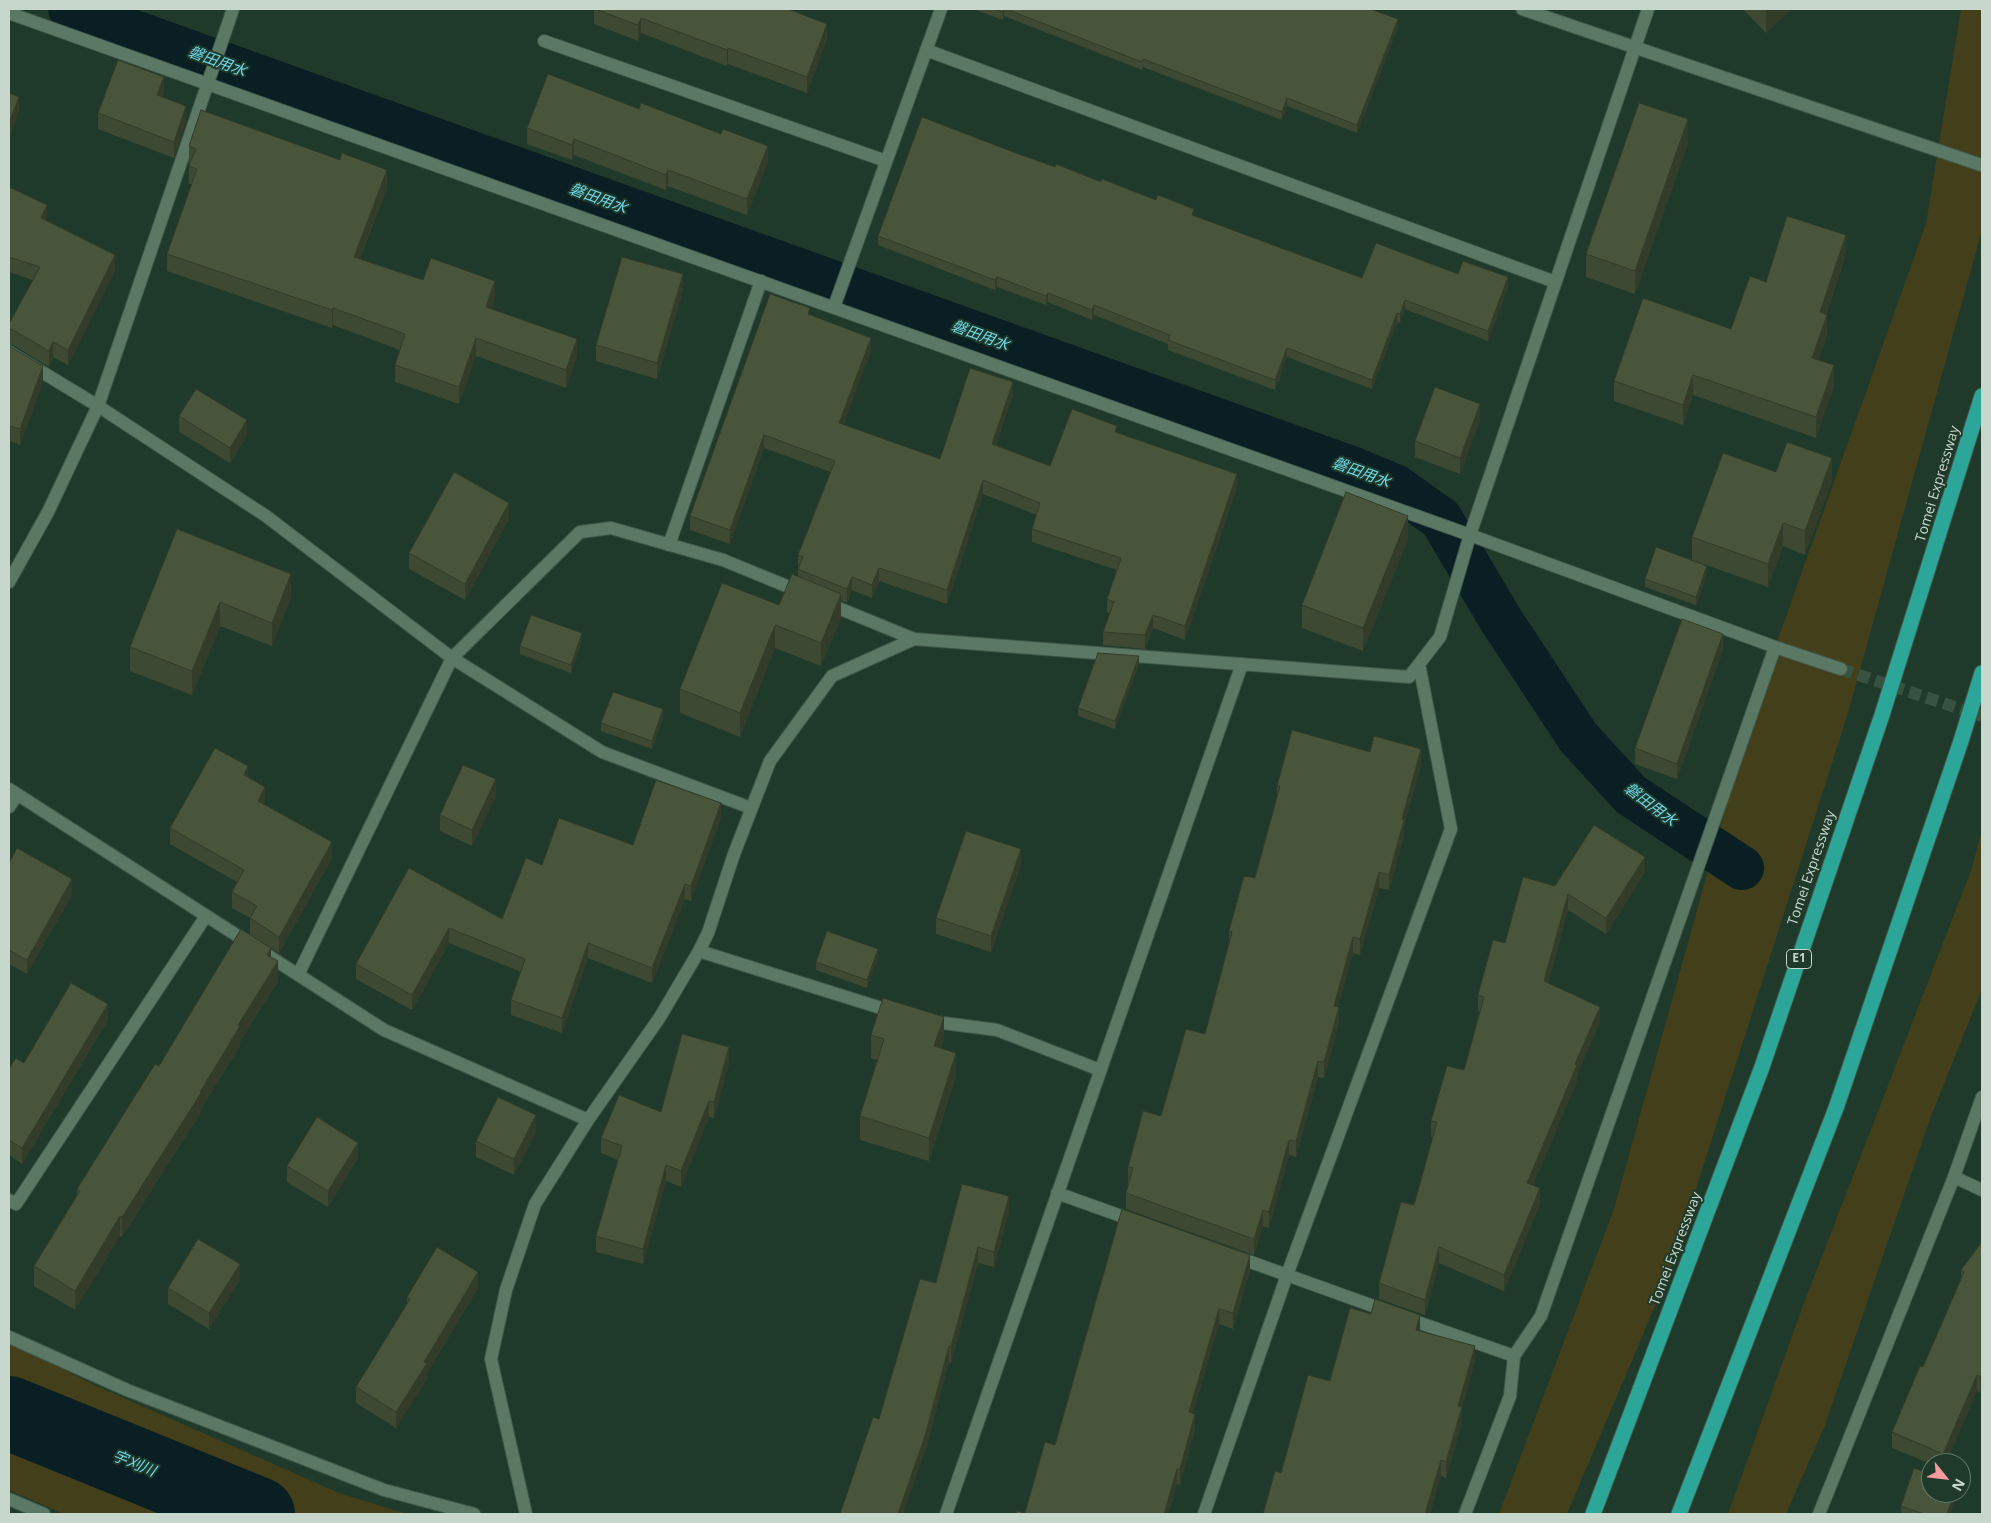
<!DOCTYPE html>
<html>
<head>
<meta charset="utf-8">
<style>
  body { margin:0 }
  #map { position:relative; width:1991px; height:1523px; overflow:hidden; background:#1f3a2a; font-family:"Open Sans",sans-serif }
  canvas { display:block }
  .frame { position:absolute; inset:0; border:10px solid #c7d7cc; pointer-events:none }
  .north { position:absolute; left:1921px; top:1453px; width:50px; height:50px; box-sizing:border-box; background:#1f3a2a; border:1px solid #62796b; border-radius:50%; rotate:119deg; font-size:14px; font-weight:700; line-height:20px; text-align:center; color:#c7d7cc }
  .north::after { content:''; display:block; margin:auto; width:18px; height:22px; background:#f59b9d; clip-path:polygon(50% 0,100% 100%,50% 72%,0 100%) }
</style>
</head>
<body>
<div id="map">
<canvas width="1991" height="1523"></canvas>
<div class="frame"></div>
<div class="north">N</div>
</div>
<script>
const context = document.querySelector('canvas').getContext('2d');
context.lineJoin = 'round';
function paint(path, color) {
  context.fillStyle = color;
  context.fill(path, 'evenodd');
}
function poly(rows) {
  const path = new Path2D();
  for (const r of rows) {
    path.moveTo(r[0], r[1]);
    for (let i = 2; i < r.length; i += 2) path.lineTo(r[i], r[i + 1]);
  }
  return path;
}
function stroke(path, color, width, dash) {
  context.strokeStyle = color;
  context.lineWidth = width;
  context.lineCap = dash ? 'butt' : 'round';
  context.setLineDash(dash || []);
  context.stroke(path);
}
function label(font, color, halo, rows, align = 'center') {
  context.font = font + ' "Open Sans","Noto Sans JP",sans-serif';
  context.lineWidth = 4;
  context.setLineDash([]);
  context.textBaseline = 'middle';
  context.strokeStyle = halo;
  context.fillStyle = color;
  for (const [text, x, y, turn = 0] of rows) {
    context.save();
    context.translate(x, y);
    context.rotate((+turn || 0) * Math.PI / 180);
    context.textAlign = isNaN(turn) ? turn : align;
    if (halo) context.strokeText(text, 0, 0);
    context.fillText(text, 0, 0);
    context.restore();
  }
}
paint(poly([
  [1961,9,1982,9,1982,230,1848,713,1669,1273,1567,1514,1499,1514,1614,1209,1753,709,1926,224],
  [1982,830,1982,989,1930,1119,1825,1425,1786,1514,1728,1514,1804,1303,1972,868],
  [9,1342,92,1384,339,1493,407,1514,64,1514,46,1506,9,1490]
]), '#443f1b');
stroke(poly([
  [70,9,1354,469,1395,486,1441,519,1501,620,1578,737,1631,795,1742,868]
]), '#091f23', 44);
stroke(poly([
  [9,1413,258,1514]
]), '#091f23', 74);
stroke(poly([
  [1841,669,1982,716]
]), '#385242', 12, [12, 6]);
const street = poly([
  [9,13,1470,535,1775,647,1841,669],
  [544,41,886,161],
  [926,50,1555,282],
  [834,307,941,9],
  [9,352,98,406,266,516,452,658,602,752,751,808],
  [669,545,761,281],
  [9,582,48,512,98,406,233,9],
  [826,603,914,639],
  [9,789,384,1030,588,1120],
  [9,807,17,795],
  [699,951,897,1013],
  [298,975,452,658,580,532,611,528,723,560,801,592],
  [928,1021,997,1030,1100,1070],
  [1954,1177,1982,1190],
  [1057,1193,1135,1221],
  [9,1200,16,1204,206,916],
  [1234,1256,1387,1311],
  [1406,1318,1514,1356],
  [9,1337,127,1390,384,1490,474,1514],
  [9,1499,44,1514],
  [526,1514,491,1359,506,1290,535,1204,588,1120,660,1017,699,951,708,933,734,854,770,761,832,676,914,639,1409,677,1440,637,1470,535,1648,9],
  [946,1514,1242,664],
  [1204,1514,1287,1275,1451,829,1419,664],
  [1465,1514,1510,1396,1514,1356,1541,1316,1775,647]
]);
const secondary = poly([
  [1522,9,1981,165],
  [1819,1514,1954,1177,1982,1097]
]);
const highway = poly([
  [1593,1514,1762,1067,1882,715,1982,396],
  [1679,1514,1836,1108,1961,741,1982,673]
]);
stroke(street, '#40584a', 14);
stroke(secondary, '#40584a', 14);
stroke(highway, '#40584a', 17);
stroke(street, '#5b7865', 12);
stroke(secondary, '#5b7865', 12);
stroke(highway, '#2ca699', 15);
paint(poly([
  [594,9,780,9,827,39,807,93,728,64,727,66,641,33,638,41,594,24],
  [973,9,1370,9,1398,27,1357,133,1287,106,1282,120,1143,67,1142,70,1004,16,1003,20],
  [1743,9,1791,9,1766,33],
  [164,92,162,97,186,121,174,158,98,129,98,113],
  [527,128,768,162,747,215,668,186,666,190,574,155,572,160,527,144],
  [1688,143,1635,294,1586,277,1586,254],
  [189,146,387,188,360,259,423,280,495,298,492,309,577,356,566,388,476,356,459,404,395,382,395,365,400,350,333,325,332,328,167,271,167,254,192,184,189,184,189,166,190,164,189,164],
  [1013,152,1194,216,1362,278,1458,274,1508,287,1488,341,1405,309,1400,323,1397,322,1372,389,1287,357,1275,390,1168,350,1168,344,1094,315,1092,320,1048,302,1046,305,997,287,995,290,878,245,878,236],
  [9,187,47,221,115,270,68,365,53,357,49,367,13,345,9,345,9,324,33,280,9,272],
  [1846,255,1826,315,1827,336,1818,360,1834,386,1816,438,1693,395,1683,425,1614,401,1614,381,1731,329,1766,282],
  [683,290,657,379,596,361,596,345],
  [810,314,871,351,843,425,940,459,1013,395,996,445,1050,466,1117,432,1237,487,1185,640,1153,628,1145,649,1103,645,1103,632,1110,614,1107,612,1107,599,1117,570,1032,542,1032,529,1037,515,983,494,947,604,879,581,872,598,852,590,847,603,841,600,841,618,821,666,775,648,740,737,680,713,680,689,779,605,798,577,798,555,831,472,764,448,730,544,690,530,690,516],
  [9,346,43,382,20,445,11,441,9,447],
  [179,416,247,435,230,463,179,432],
  [1480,420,1460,474,1415,457,1415,441],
  [1776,472,1832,481,1805,555,1783,546,1768,587,1692,560,1692,537],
  [509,519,465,600,409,569,409,553],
  [177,529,291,597,272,646,220,626,192,695,130,671,130,647],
  [1408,539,1363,651,1302,628,1302,605],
  [1707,574,1696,605,1645,587,1645,579],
  [582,641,571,673,520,654,520,646],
  [1723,650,1677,779,1635,764,1635,748],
  [1139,664,1115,729,1078,716,1078,708],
  [663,718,652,749,601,731,601,723],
  [1370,752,1421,765,1404,826,1404,836,1389,890,1379,888,1360,955,1353,953,1338,1007,1339,1023,1324,1078,1318,1077,1296,1157,1289,1155,1269,1228,1263,1226,1254,1255,1126,1209,1126,1193,1129,1183,1128,1183,1128,1167,1161,1116,1205,1034,1229,943,1229,931,1255,878,1277,797,1277,786],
  [248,777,265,803,264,805,332,858,279,953,271,948,271,957,278,981,240,1042,240,1046,201,1109,201,1112,122,1237,120,1236,75,1310,34,1286,34,1266,77,1195,77,1189,159,1066,250,934,250,918,232,908,232,892,237,882,170,844,170,828],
  [496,795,472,846,440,831,440,815],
  [721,817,691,901,685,899,652,983,588,958,562,1033,511,1015,511,1000,521,972,449,943,412,1010,356,979,356,964,409,868,502,919,542,865,633,845],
  [9,863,72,894,27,974,9,964],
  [1021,865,991,952,936,934,936,918],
  [1645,872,1606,934,1568,910,1548,983,1600,1022,1577,1075,1577,1081,1533,1185,1540,1204,1504,1291,1439,1263,1425,1315,1379,1299,1379,1283,1414,1205,1433,1137,1431,1137,1431,1121,1464,1070,1480,1012,1478,1011,1478,995,1505,943,1555,886],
  [878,957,867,988,816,970,816,962],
  [108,1020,22,1164,9,1155,9,1069,24,1063],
  [871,1035,944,1040,941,1048,956,1076,929,1161,860,1140,860,1116,878,1060,871,1058],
  [729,1063,714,1118,709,1117,681,1187,666,1181,643,1264,596,1252,596,1236,618,1160,601,1153,601,1138,661,1112],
  [536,1131,514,1175,476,1157,476,1141],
  [358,1158,328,1207,287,1182,287,1166],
  [1009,1212,994,1267,978,1263,951,1363,949,1362,925,1452,936,1283],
  [1982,1242,1980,1393,1977,1391,1946,1463,1931,1463,1931,1464,1892,1448,1892,1432,1923,1367,1961,1279,1961,1270],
  [1250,1270,1233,1329,1219,1324,1193,1413,1195,1429,1180,1485,1177,1484,1025,1513],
  [240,1280,209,1329,168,1304,168,1288],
  [478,1288,427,1373,427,1379,396,1428,356,1403,356,1387,407,1304,407,1297],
  [1420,1331,1475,1361,1462,1409,1462,1423,1446,1478,1441,1476,1430,1514,1263,1514,1281,1473,1330,1381],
  [1901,1506,1950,1514,1901,1514]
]), '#3e4933');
paint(poly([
  [1004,9,1004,16,1003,20,1003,12],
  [1767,9,1791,9,1766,33,1766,10],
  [641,18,641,33,638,41,638,25],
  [1398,19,1398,27,1357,133,1357,125],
  [827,24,827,39,807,93,807,77],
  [728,48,728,64,727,66,727,50],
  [164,77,164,92,157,111,157,95],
  [19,97,19,112,9,139,9,123],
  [1287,98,1287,106,1282,120,1282,112],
  [186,106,186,121,174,158,174,142],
  [1688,119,1688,143,1635,294,1635,271],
  [574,139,574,155,572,160,572,145],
  [768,146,768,162,747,215,747,199],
  [387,170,387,188,354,274,354,257],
  [668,170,668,186,666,190,666,175],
  [47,205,47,220,41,218],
  [1846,235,1846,255,1820,333,1820,312],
  [115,255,115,270,68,365,68,350],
  [683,274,683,290,657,379,657,363],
  [997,277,997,287,995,290,995,280],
  [1508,277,1508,287,1488,341,1488,331],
  [495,281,495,298,486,325,486,307],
  [1048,293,1048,302,1046,305,1046,296],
  [1405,300,1405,309,1400,323,1400,314],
  [1094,305,1094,315,1092,320,1092,310],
  [333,308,333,325,332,328,332,310],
  [1397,313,1397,322,1372,389,1372,380],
  [1827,315,1827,336,1812,378,1812,358],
  [476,338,476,356,459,404,459,387],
  [871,338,871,351,839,437,839,423],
  [577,339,577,356,566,388,566,370],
  [53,342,53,357,49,367,49,351],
  [1287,348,1287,357,1275,390,1275,380],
  [1834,365,1834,386,1816,438,1816,417],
  [43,366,43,382,20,445,20,429],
  [1693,375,1693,395,1683,425,1683,405],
  [1013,382,1013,395,992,457,992,444],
  [1480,404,1480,420,1460,474,1460,458],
  [247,420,247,435,230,463,230,448],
  [11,426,11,441,9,447,9,431],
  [764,435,764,448,730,544,730,530],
  [1832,458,1832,481,1805,555,1805,531],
  [1237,474,1237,487,1185,640,1185,626],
  [983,480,983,494,947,604,947,590],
  [509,503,509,519,465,600,465,584],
  [1408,516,1408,539,1363,651,1363,628],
  [1783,523,1783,546,1768,587,1768,564],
  [1707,566,1707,574,1696,605,1696,597],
  [879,568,879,581,872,598,872,585],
  [291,574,291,597,272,646,272,623],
  [852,577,852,590,847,603,847,589],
  [841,594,841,618,821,666,821,643],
  [220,602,220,626,192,695,192,671],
  [1153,615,1153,628,1145,649,1145,635],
  [775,625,775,648,740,737,740,713],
  [582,633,582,641,571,673,571,665],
  [1723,634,1723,650,1677,779,1677,764],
  [1139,656,1139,664,1115,729,1115,721],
  [663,709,663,718,652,749,652,741],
  [1421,749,1421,765,1404,826,1404,836,1389,890,1389,875,1402,819],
  [248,766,248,782,244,775],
  [496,779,496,795,472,846,472,830],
  [265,787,265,803,258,817,258,801],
  [721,803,721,817,691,901,691,886],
  [332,842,332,858,279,953,279,937],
  [1021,849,1021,865,991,952,991,936],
  [1645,857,1645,872,1606,934,1606,918],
  [1379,872,1379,888,1360,955,1360,939],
  [72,879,72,894,27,974,27,960],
  [685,884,685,899,652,983,652,968],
  [1568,894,1568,910,1544,997,1544,981],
  [449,928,449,943,412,1010,412,995],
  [1353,937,1353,953,1334,1021,1334,1006],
  [588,943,588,958,562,1033,562,1018],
  [271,948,271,967,267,955],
  [878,949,878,957,867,988,867,980],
  [278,961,278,981,240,1042,240,1046,201,1109,201,1112,122,1237,122,1217,200,1092,238,1025],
  [108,1004,108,1020,22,1164,22,1148],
  [1339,1007,1339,1023,1324,1078,1324,1062],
  [1600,1007,1600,1022,1577,1075,1577,1081,1527,1199,1527,1183,1575,1064],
  [944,1017,944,1040,934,1069,934,1046],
  [729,1047,729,1063,714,1118,714,1102],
  [956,1053,956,1076,929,1161,929,1138],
  [1318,1061,1318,1077,1296,1157,1296,1141],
  [709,1101,709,1117,681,1187,681,1171],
  [536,1115,536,1131,514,1175,514,1159],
  [1289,1140,1289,1155,1269,1228,1269,1212],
  [358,1143,358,1158,328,1207,328,1191],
  [666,1165,666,1181,643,1264,643,1249],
  [1540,1188,1540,1204,1504,1291,1504,1275],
  [1009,1196,1009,1212,994,1267,994,1252],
  [1263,1210,1263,1226,1254,1255,1254,1239],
  [120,1216,120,1236,75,1310,75,1291],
  [978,1247,978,1263,951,1363,951,1347],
  [1439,1247,1439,1263,1425,1315,1425,1300],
  [1250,1255,1250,1270,1233,1329,1233,1313],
  [240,1264,240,1280,209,1329,209,1313],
  [478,1272,478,1288,427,1373,427,1379,396,1428,396,1412,424,1362],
  [1219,1309,1219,1324,1189,1428,1189,1412],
  [1420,1315,1420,1331,1416,1330],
  [949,1346,949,1362,925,1452,903,1514,898,1514],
  [1475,1346,1475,1361,1462,1409,1462,1423,1446,1478,1446,1462,1458,1406],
  [1982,1373,1982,1388,1980,1393,1980,1377],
  [1977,1375,1977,1391,1946,1463,1943,1463,1943,1454],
  [1195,1414,1195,1429,1180,1485,1180,1469],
  [1441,1460,1441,1476,1430,1514,1425,1514],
  [1177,1469,1177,1484,1169,1514,1164,1514],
  [1955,1493,1958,1493,1950,1514,1947,1514]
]), '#323c29');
const building = poly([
  [595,9,788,9,827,24,807,77,728,48,727,50,641,18,638,25,595,9],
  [994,9,1004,9,1003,12,994,9],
  [1006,9,1370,9,1398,19,1357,125,1287,98,1282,112,1143,59,1142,62,1006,9],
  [118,60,164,77,157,95,186,106,174,142,98,113,118,60],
  [548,74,639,109,641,103,721,134,723,129,768,146,747,199,668,170,666,175,574,139,572,145,527,128,548,74],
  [9,93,19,97,9,123,9,93],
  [1639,103,1688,119,1635,271,1586,254,1639,103],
  [201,110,340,160,342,153,387,170,354,257,423,280,431,258,495,281,486,307,577,339,566,370,476,338,459,387,395,365,405,334,333,308,332,310,167,254,197,169,189,166,196,149,189,146,201,110],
  [922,117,1013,152,1055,167,1056,164,1101,182,1102,179,1156,200,1158,195,1194,209,1192,215,1362,278,1376,243,1458,274,1463,261,1508,277,1488,331,1405,300,1400,314,1397,313,1372,380,1287,348,1275,380,1168,340,1170,335,1094,305,1092,310,1048,293,1046,296,997,277,995,280,878,236,922,117],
  [9,187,47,205,41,218,115,255,68,350,53,342,49,351,13,330,9,329,9,324,40,267,9,257,9,187],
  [1787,216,1846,235,1820,312,1827,315,1812,358,1834,365,1816,417,1693,375,1683,405,1614,381,1643,298,1731,329,1750,276,1766,282,1787,216],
  [622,257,683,274,657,363,596,345,622,257],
  [770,294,810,308,808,314,871,338,839,423,940,459,970,368,1013,382,992,444,1050,466,1072,409,1117,426,1115,432,1237,474,1185,626,1153,615,1145,635,1103,632,1114,602,1107,599,1121,558,1032,529,1040,503,983,480,947,590,879,568,872,585,852,577,847,589,798,569,803,557,798,555,835,461,764,435,730,530,690,516,770,294],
  [9,346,43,366,20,429,11,426,9,431,9,346],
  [1435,387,1480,404,1460,458,1415,441,1435,387],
  [196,389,247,420,230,448,179,416,196,389],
  [1787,442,1832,458,1805,531,1783,523,1768,564,1692,537,1723,453,1776,472,1787,442],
  [454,472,509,503,465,584,409,553,454,472],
  [1346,492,1408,516,1363,628,1302,605,1346,492],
  [177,529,291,574,272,623,220,602,192,671,130,647,177,529],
  [1656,547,1707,566,1696,597,1645,579,1656,547],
  [792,574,841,594,821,643,775,625,740,713,680,689,722,583,779,605,792,574],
  [531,615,582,633,571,665,520,646,531,615],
  [1682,619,1723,634,1677,764,1635,748,1682,619],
  [1098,653,1139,656,1115,721,1078,708,1098,653],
  [613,692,663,709,652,741,601,723,613,692],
  [1292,730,1370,752,1374,736,1421,749,1402,819,1404,820,1389,875,1379,872,1360,939,1353,937,1334,1006,1339,1007,1324,1062,1318,1061,1296,1141,1289,1140,1269,1212,1263,1210,1254,1239,1126,1193,1133,1168,1128,1167,1143,1111,1161,1116,1186,1029,1205,1034,1232,932,1229,931,1244,876,1255,878,1280,786,1277,786,1292,730],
  [215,748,248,766,244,775,265,787,258,801,332,842,279,937,250,918,257,906,232,892,244,870,170,828,215,748],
  [463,765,496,779,472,830,440,815,463,765],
  [656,780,721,803,691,886,685,884,652,968,588,943,562,1018,511,1000,525,959,449,928,412,995,356,964,409,868,502,919,526,858,542,865,559,818,633,845,656,780],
  [1594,825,1645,857,1606,918,1568,894,1544,981,1600,1007,1575,1064,1577,1065,1527,1183,1540,1188,1504,1275,1439,1247,1425,1300,1379,1283,1401,1202,1414,1205,1437,1122,1431,1121,1447,1066,1464,1070,1484,997,1478,995,1493,940,1505,943,1523,877,1555,886,1594,825],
  [966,831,1021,849,991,936,936,918,966,831],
  [17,848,72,879,27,960,9,950,9,863,17,848],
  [241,929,271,948,267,955,278,961,238,1025,240,1026,200,1092,201,1093,122,1217,120,1216,75,1291,34,1266,80,1191,77,1189,155,1064,159,1066,241,929],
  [827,931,878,949,867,980,816,962,827,931],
  [71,983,108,1004,22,1148,9,1140,9,1069,16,1058,24,1063,71,983],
  [883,998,944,1017,934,1046,956,1053,929,1138,860,1116,884,1039,871,1035,883,998],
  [682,1034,729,1047,714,1102,709,1101,681,1171,666,1165,643,1249,596,1236,622,1146,601,1138,619,1095,661,1112,682,1034],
  [498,1097,536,1115,514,1159,476,1141,498,1097],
  [317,1117,358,1143,328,1191,287,1166,317,1117],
  [962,1184,1009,1196,994,1252,978,1247,951,1347,949,1346,925,1436,898,1514,840,1514,873,1417,879,1419,920,1279,936,1283,962,1184],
  [1122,1209,1250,1255,1233,1313,1219,1309,1189,1412,1195,1414,1180,1469,1177,1469,1164,1514,1016,1514,1017,1511,1025,1513,1045,1442,1055,1445,1122,1209],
  [198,1239,240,1264,209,1313,168,1288,198,1239],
  [1982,1242,1982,1373,1980,1377,1977,1375,1943,1454,1892,1432,1920,1366,1923,1367,1964,1272,1961,1270,1982,1242],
  [437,1247,478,1272,424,1362,427,1363,396,1412,356,1387,410,1299,407,1297,437,1247],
  [1375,1299,1420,1315,1416,1330,1475,1346,1458,1406,1462,1407,1446,1462,1441,1460,1425,1514,1263,1514,1275,1471,1281,1473,1308,1375,1330,1381,1350,1308,1371,1314,1375,1299],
  [1914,1468,1931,1474,1931,1493,1955,1493,1947,1514,1924,1514,1901,1506,1914,1468]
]);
paint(building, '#48553b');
stroke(building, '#323c29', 1);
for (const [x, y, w] of [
  [1799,959,25]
]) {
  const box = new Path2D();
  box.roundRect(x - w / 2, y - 9.5, w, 19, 4);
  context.fillStyle = '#1f3a2a';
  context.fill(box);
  stroke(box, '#c7d7cc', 1);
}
label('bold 12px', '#c7d7cc', null, [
  ["E1",1799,959]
]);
label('14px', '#c7d7cc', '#1f3a2a', [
  ["Tomei Expressway",1938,484,-73],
  ["Tomei Expressway",1812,868,-71],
  ["Tomei Expressway",1676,1249,-69]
]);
label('italic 15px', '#6dd8ec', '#1f3a2a', [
  ["磐田用水",217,62,20],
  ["磐田用水",598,199,20],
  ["磐田用水",980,336,20],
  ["磐田用水",1361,473,20],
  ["磐田用水",1650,805,37],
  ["宇刈川",134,1464,22]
]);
</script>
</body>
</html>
